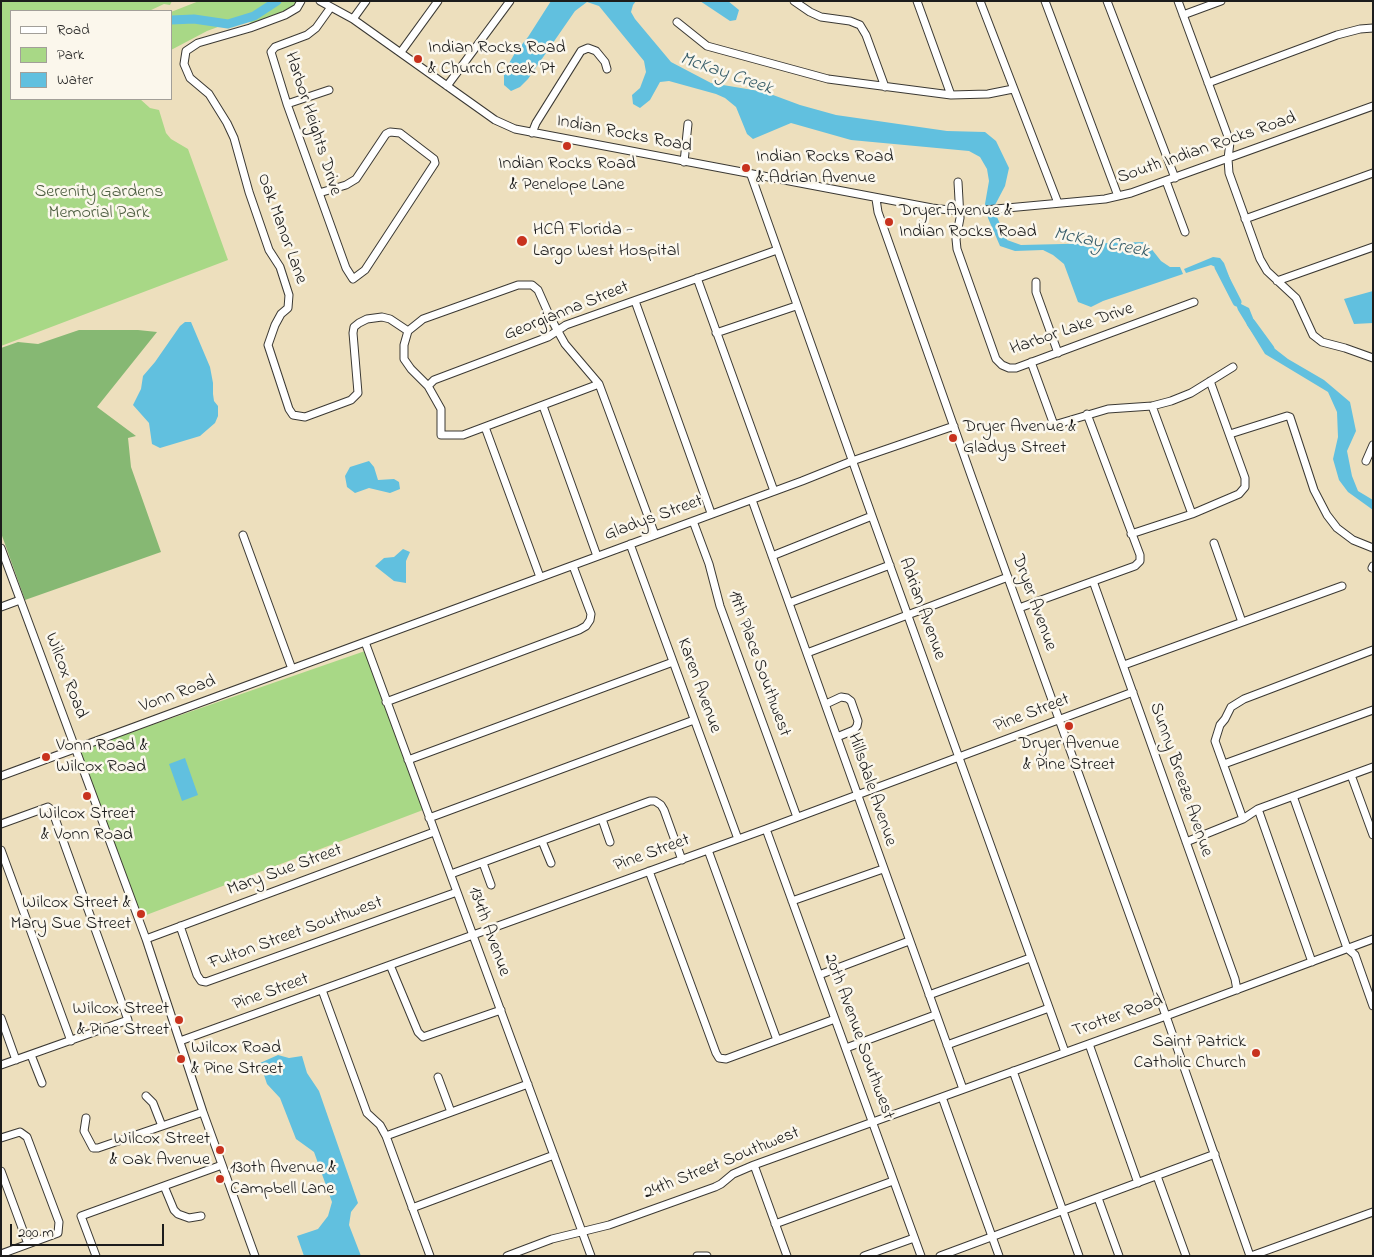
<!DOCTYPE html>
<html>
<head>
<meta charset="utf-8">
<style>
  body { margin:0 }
  #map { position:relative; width:1374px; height:1257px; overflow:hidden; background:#eddfbd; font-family:"Indie Flower",sans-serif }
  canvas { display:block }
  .frame { position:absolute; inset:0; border:2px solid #1c1c1c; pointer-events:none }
  .legend { position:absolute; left:10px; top:10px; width:162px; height:90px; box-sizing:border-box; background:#fbf7ec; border:1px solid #a29f99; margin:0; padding:6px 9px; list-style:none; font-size:15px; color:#1c1c1c }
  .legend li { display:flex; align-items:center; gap:10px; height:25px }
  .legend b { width:25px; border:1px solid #a29f99 }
  .scale { position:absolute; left:10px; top:1224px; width:154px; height:22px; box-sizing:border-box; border:2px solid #1c1c1c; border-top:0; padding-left:6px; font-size:15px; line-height:18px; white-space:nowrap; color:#1c1c1c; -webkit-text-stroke:4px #fbf7ec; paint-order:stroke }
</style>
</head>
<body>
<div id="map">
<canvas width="1374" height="1257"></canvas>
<div class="frame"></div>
<ul class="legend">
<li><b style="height:6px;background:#fff"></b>Road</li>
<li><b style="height:14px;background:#a8d886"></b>Park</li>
<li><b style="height:14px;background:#61c0df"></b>Water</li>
</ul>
<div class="scale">200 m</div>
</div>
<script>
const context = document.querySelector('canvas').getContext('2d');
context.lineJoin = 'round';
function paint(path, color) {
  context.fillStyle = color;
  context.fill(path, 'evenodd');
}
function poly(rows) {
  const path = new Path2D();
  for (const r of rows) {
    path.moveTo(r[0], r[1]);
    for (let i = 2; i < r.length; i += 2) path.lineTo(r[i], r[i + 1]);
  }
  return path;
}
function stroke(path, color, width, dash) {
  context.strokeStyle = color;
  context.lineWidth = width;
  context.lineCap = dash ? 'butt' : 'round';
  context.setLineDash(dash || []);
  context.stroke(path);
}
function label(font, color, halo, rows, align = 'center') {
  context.font = font + ' "Indie Flower",sans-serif';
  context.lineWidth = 5;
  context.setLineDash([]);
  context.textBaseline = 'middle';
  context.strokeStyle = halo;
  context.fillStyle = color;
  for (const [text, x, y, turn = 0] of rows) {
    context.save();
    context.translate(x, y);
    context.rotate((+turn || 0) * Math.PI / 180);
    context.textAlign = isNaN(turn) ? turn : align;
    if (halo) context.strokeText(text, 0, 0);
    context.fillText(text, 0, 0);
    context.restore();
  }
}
paint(poly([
  [1,1,172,1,170,5,164,4,149,11,11,11,11,99,140,99,150,108,159,110,166,133,171,139,188,149,228,260,1,346],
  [199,1,296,1,294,7,284,13,254,24,245,20,226,24,207,31,171,50,171,12],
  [365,651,423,810,141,917,80,750]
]), '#a8d886');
paint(poly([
  [79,330,138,330,157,332,97,407,136,436,128,438,131,467,161,552,25,600,1,533,1,348,18,342,38,344]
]), '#86b873');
paint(poly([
  [551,1,636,1,633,5,631,12,635,19,671,62,711,83,765,92,800,105,836,115,947,131,985,132,996,141,1009,168,1005,186,995,205,997,217,1007,240,1021,245,1146,242,1161,261,1170,267,1180,267,1183,274,1103,301,1091,307,1078,302,1064,264,1053,255,1043,250,1015,251,1000,246,988,218,985,204,989,181,987,169,980,157,969,151,851,140,791,123,753,139,747,134,736,107,725,98,716,94,669,81,660,82,650,100,640,108,633,104,632,95,640,88,646,72,644,61,599,6,587,2,575,11,528,79,520,87,511,91,504,85,504,72,515,53,528,37],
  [700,1,728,1,739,10,736,20,730,21],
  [1213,257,1220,258,1224,263,1239,303,1249,308,1261,338,1288,359,1324,380,1350,402,1356,431,1347,451,1352,476,1358,491,1373,500,1373,510,1348,492,1339,480,1333,459,1338,437,1337,412,1328,392,1265,354,1238,310,1229,284,1220,269,1211,265,1186,273,1184,269],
  [1373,291,1373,323,1354,324,1344,299],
  [185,322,191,322,210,367,213,383,213,394,214,401,218,406,218,416,215,423,200,436,160,448,152,444,149,423,133,405,141,389,143,376,155,362,180,326],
  [369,461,374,467,378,480,394,479,399,482,400,489,390,493,369,488,355,493,347,487,345,476,350,467],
  [403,549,410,552,406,561,406,583,394,581,375,566,384,558,394,557],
  [185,758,198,795,182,801,169,764],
  [278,1055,289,1058,302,1056,307,1073,319,1091,358,1203,351,1212,349,1225,361,1256,304,1256,297,1236,318,1229,328,1216,332,1202,314,1152,296,1139,280,1098,267,1084,260,1063]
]), '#61c0df');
stroke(poly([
  [171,20,194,19,228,24,254,16,277,1],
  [1219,267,1237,302],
  [1251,323,1270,349]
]), '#61c0df', 9);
const minor = poly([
  [301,1,297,8,285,15,250,28,198,43,186,51,184,64,190,78,209,94,227,123,234,138,249,192,269,250,280,267,289,295,288,308,281,314,275,325,268,345,289,409,293,415,305,417,351,400,358,393,353,333,354,327,359,323,367,319,382,317,390,319,408,331],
  [320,1,353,19,495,120,515,129,932,208,958,211,985,210,1105,199,1131,193,1373,106],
  [794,1,810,12,821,17,850,21,860,25,866,35,885,87],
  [917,1,951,95],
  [980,1,1058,203],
  [1045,1,1118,196],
  [1107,1,1175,178],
  [1178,1,1230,142,1228,159,1229,173,1260,259,1267,271,1296,298,1313,335,1322,342,1345,348,1373,358],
  [1183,15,1221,1],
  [353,19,366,1],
  [677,22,707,46,828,79,951,95,988,94,1013,89],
  [401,52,438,1],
  [1208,83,1337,35,1360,29,1373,28],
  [447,86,510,1],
  [287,104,329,90],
  [532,133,536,123,581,51,588,48,596,51,605,62,607,69],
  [684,162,688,124],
  [751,175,872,516,1065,1052],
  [1166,181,1185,232],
  [958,182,960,218,956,239,957,249,996,359,1002,365,1009,368,1016,368,1194,302],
  [319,193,346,185,356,179,386,134,390,132,400,133,434,159,435,163,365,270,353,279,346,268,319,193,287,104,271,52,275,47,307,35,316,28,331,7],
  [876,199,878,212,972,478,1166,1016,1250,1256],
  [1245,219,1373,173],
  [697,278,774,491],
  [1277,281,1373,247],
  [1036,282,1036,292,1058,353],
  [635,301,711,513],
  [716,333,796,306],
  [1031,362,1054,425,1108,409,1152,406,1171,401,1191,393,1233,367],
  [599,384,463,435,441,435,441,409,428,386,411,369,404,359,404,345,408,331,423,319,518,285,532,285,538,290,550,317,565,344,599,384,655,535],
  [428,386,434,380,548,337,566,325,777,250],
  [543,406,597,556],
  [1152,406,1192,514],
  [485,427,540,577],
  [1230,434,1287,416,1290,417,1314,490,1327,515,1337,528,1353,540,1373,548],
  [1366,461,1373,445],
  [752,500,963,1089],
  [693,521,709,564,720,606,797,817],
  [1131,534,1192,514,1239,494,1245,487,1245,478,1210,381],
  [243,535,292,669],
  [1214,543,1242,622],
  [630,544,738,839],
  [1,548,146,939,203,1112,255,1256],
  [772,556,872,516],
  [1372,568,1373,566],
  [1093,581,1235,979,1237,990],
  [789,603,890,565],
  [1,607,20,600],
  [1019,608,1135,566,1140,561,1140,555,1087,414],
  [365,642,591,1256],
  [807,653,1008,577],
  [1124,665,1342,586],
  [386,702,579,630,586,626,590,620,591,614,573,566],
  [826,704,841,697,847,698,851,701,858,721,857,726,854,730,837,737],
  [408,760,673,662],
  [1224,764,1373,710],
  [1351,775,1373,835],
  [1,776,802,481,852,461,954,426],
  [1293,796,1347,948,1355,955,1373,1006],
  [1258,809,1312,962],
  [429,818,694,720],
  [602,819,610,842],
  [1243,819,1215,741,1220,725,1225,719,1231,707,1244,699,1373,650],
  [1,824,48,807,52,810,128,1020,1,1065],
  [766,829,921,1256],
  [542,841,551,863],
  [1186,842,1243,819,1258,809,1373,767],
  [1,850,71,1041],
  [708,850,777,1040],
  [483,863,491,885],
  [649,871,716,1053,719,1058,726,1059,835,1019],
  [451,874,650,801,655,801,661,805,664,810,682,860],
  [792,901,883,869],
  [180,926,197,975,201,981,206,982,457,892],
  [146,939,434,832],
  [390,965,418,1032,423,1037,501,1010],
  [819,975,909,941],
  [322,990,367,1113,380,1125,386,1136,430,1256],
  [929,995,1030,958],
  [1,1018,16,1060],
  [180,1041,766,829,1133,692],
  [1089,1044,1138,1183],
  [947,1045,1049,1008],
  [846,1048,935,1015],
  [31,1055,42,1083],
  [1013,1071,1079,1256],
  [438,1077,451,1112],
  [146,1096,153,1103,162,1126],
  [942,1097,999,1256],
  [86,1118,84,1131,93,1148,98,1148,203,1112],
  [386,1136,528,1084],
  [1,1138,20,1132,27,1137,59,1222,58,1233,1,1254],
  [754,1165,787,1256],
  [1,1171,28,1244],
  [1157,1176,1186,1256],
  [164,1186,174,1210,178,1214,189,1218,201,1216],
  [1098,1198,1119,1256],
  [412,1208,554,1155],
  [775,1224,893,1181],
  [96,1256,81,1216,222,1165],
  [507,1256,552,1239,609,1225,715,1187,721,1184,733,1174,754,1165,1166,1016,1373,939],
  [697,1256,707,1256],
  [864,1256,914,1238],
  [940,1256,1215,1154],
  [1251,1256,1373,1212]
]);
stroke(minor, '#3b3934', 9);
stroke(minor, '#fff', 7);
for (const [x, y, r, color] of [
  [418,59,5,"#c8321e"],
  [567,146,5,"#c8321e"],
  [746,168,5,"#c8321e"],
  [889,222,5,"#c8321e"],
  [522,241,6,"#c8321e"],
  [953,438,5,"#c8321e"],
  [1069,726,5,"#c8321e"],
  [46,757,5,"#c8321e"],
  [87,796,5,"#c8321e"],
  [141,914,5,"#c8321e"],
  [179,1020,5,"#c8321e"],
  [1256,1053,5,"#c8321e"],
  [181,1059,5,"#c8321e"],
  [220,1150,5,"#c8321e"],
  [220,1179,5,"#c8321e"]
]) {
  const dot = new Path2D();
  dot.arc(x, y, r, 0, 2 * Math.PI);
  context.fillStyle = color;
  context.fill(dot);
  stroke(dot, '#fbf7ec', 2);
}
label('18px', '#1c1c1c', '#fbf7ec', [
  ["Indian Rocks Road",428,49],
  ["& Church Creek Pt",428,70],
  ["Indian Rocks Road",756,158],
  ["& Adrian Avenue",756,179],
  ["Indian Rocks Road",567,165,"center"],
  ["& Penelope Lane",567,186,"center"],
  ["Dryer Avenue &",899,212],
  ["Indian Rocks Road",899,233],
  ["HCA Florida -",533,231],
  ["Largo West Hospital",533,252],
  ["Dryer Avenue &",963,428],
  ["Gladys Street",963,449],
  ["Dryer Avenue",1069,745,"center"],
  ["& Pine Street",1069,766,"center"],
  ["Vonn Road &",56,747],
  ["Wilcox Road",56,768],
  ["Wilcox Street",87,815,"center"],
  ["& Vonn Road",87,836,"center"],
  ["Wilcox Street &",131,904,"right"],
  ["Mary Sue Street",131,925,"right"],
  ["Wilcox Street",169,1010,"right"],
  ["& Pine Street",169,1031,"right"],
  ["Saint Patrick",1246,1043,"right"],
  ["Catholic Church",1246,1064,"right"],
  ["Wilcox Road",191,1049],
  ["& Pine Street",191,1070],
  ["Wilcox Street",210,1140,"right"],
  ["& Oak Avenue",210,1161,"right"],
  ["130th Avenue &",230,1169],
  ["Campbell Lane",230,1190]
], 'left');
label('18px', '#1c1c1c', '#fbf7ec', [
  ["Harbor Heights Drive",312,124,72],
  ["Indian Rocks Road",624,135,11],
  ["South Indian Rocks Road",1207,149,-19],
  ["Oak Manor Lane",281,229,70],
  ["Georgianna Street",567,312,-22],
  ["Harbor Lake Drive",1072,330,-19],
  ["Gladys Street",654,519,-20],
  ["Dryer Avenue",1033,603,70],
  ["Adrian Avenue",921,609,70],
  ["19th Place Southwest",758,664,70],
  ["Wilcox Road",65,676,69],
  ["Karen Avenue",698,686,70],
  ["Vonn Road",178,695,-20],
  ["Pine Street",1032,714,-21],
  ["Sunny Breeze Avenue",1180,780,71],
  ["Hillsdale Avenue",871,790,71],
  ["Pine Street",652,854,-20],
  ["Mary Sue Street",285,871,-20],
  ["134th Avenue",488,932,70],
  ["Fulton Street Southwest",296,934,-20],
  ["Pine Street",271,993,-20],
  ["Trotter Road",1118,1017,-20],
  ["20th Avenue Southwest",858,1037,70],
  ["24th Street Southwest",722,1164,-22]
]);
label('18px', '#4d5e41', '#fbf7ec', [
  ["Serenity Gardens",99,193],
  ["Memorial Park",99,214]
]);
label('italic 19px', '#385e6a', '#fbf7ec', [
  ["McKay Creek",726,75,19],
  ["McKay Creek",1101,244,11]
]);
</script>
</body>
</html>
